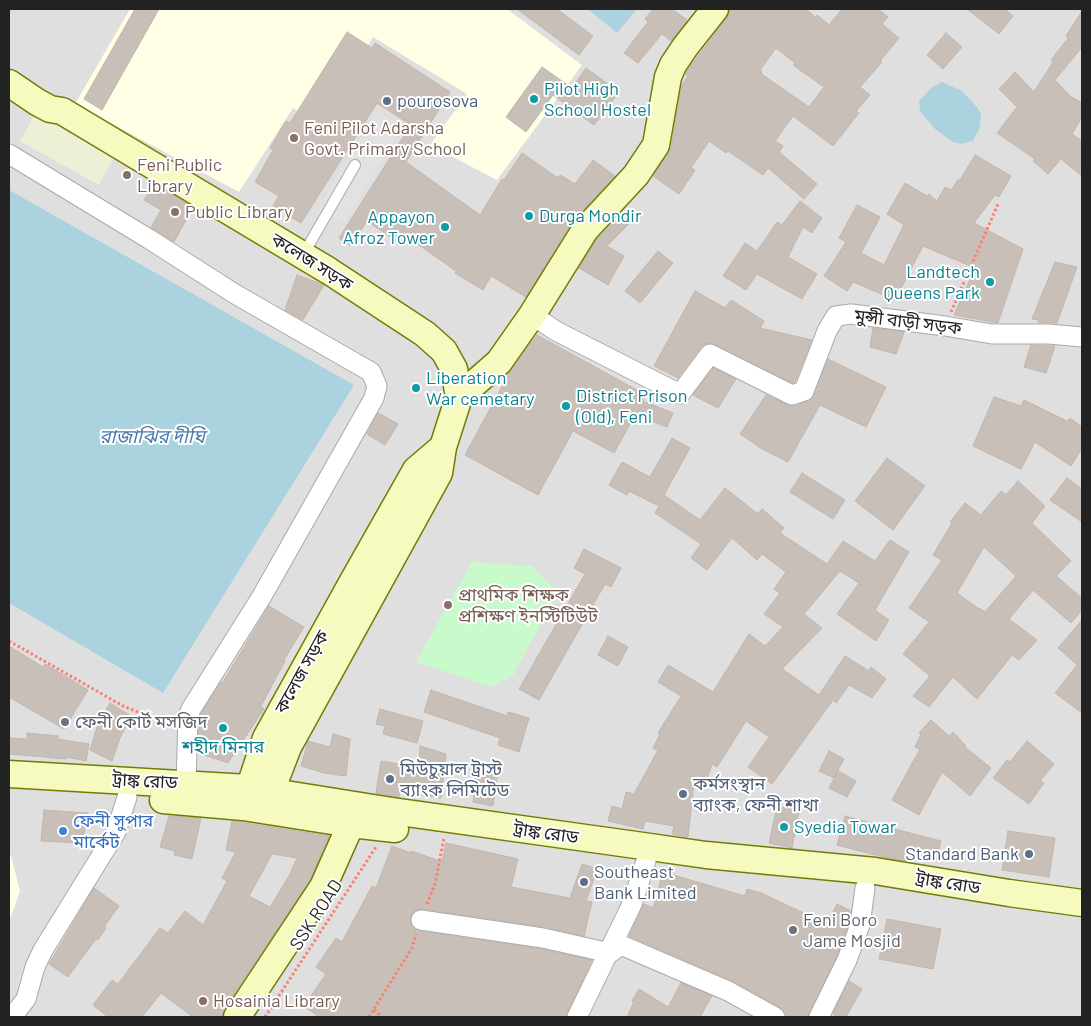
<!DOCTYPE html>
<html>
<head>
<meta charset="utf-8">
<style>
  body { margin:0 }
  #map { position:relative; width:1091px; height:1026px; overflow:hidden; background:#f2efe9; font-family:Barlow,sans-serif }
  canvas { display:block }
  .frame { position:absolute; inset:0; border:10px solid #222; pointer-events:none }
</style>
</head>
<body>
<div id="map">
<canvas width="1091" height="1026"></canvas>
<div class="frame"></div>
</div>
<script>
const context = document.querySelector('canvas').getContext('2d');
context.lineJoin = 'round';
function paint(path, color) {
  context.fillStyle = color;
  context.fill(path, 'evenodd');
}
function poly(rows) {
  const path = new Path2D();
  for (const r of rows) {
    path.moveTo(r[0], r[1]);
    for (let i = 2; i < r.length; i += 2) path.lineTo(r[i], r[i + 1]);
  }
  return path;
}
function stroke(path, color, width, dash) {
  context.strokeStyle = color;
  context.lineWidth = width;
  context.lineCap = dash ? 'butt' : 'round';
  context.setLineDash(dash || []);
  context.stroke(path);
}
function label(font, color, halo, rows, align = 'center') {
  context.font = font + ' Barlow,"Noto Sans Bengali",sans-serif';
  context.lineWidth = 4;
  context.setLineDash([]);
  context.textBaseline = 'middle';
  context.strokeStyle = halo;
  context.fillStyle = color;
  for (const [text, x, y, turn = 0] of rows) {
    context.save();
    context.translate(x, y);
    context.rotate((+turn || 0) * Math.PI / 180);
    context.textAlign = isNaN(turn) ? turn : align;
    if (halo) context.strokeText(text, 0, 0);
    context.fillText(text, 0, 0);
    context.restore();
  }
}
paint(poly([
  [9,9,1082,9,1082,1017,9,1017]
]), '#e0dfdf');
paint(poly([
  [130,9,507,9,582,65,497,180,430,145,467,94,373,37,320,125,293,108,239,192,75,104],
  [9,853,11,856,20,891,9,922]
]), '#ffffe5');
paint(poly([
  [35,114,114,157,99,185,20,141]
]), '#eef0d5');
paint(poly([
  [472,562,532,566,558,593,513,675,491,687,416,662]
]), '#c8facc');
paint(poly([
  [377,111,402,127,344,223,318,208]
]), '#e2e2e2');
paint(poly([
  [588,9,637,9,617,33],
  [942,82,960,90,972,101,981,113,980,127,973,141,961,144,953,142,935,129,920,111,919,101,931,88],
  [9,190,354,385,163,693,9,603]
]), '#aad3df');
const building = poly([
  [135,9,159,9,102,110,84,99,135,9],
  [517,9,557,9,593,36,579,55,517,9],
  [653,9,672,9,687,20,671,41,662,34,638,63,624,53,648,22,645,19,653,9],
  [730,9,806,9,815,17,817,15,829,25,842,9,878,9,888,17,882,24,899,38,880,61,882,62,860,87,870,95,856,111,859,113,833,146,793,116,775,141,783,146,779,152,817,184,804,199,768,168,763,175,728,151,726,153,709,141,691,168,695,170,679,194,653,176,671,148,682,85,688,76,685,74,686,72,727,18,730,9],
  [776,48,795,63,793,65,824,87,809,107,760,73,762,72,760,70,776,48],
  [967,9,1004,9,1013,16,999,34,967,9],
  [1082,11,1082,47,1055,80,1070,96,1082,103,1082,117,1072,134,1082,141,1082,176,1061,159,1048,174,1033,161,1035,159,997,133,1017,107,999,89,1015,72,1034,92,1053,62,1051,60,1068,38,1066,36,1082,11],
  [347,32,372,48,375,43,450,92,406,162,480,215,502,179,504,180,522,153,558,178,560,175,575,184,593,160,615,176,572,222,526,297,491,276,483,290,455,273,456,271,406,236,401,244,367,221,351,246,339,238,411,125,377,103,301,223,273,206,279,196,255,182,273,150,270,148,286,121,290,123,347,32],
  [946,33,962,47,943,69,927,55,946,33],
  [542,67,572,88,586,68,619,92,594,125,553,95,526,132,506,117,542,67],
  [975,155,1011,176,999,197,995,195,974,223,1023,249,998,323,954,315,975,268,923,246,895,300,853,282,847,291,824,276,846,242,839,238,857,205,880,217,861,253,884,265,904,225,887,214,905,183,927,196,929,194,937,201,945,187,951,190,958,180,960,180,975,155],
  [154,184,193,207,174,242,151,227,161,210,144,200,154,184],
  [800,201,822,218,812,233,803,227,788,257,817,274,802,299,757,274,746,290,723,276,745,243,757,251,777,222,782,225,800,201],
  [621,214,630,223,607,246,624,256,608,285,579,268,597,239,621,214],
  [658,251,673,263,640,303,625,291,658,251],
  [1055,262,1077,267,1057,323,1038,323,1039,320,1032,319,1055,262],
  [297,275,324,285,303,320,285,310,297,275],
  [695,291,725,308,731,300,764,321,760,328,812,340,795,382,793,383,710,343,705,344,701,347,678,378,654,366,695,291],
  [873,328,904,332,896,354,870,347,873,328],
  [537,335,646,395,643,401,673,413,667,427,635,415,614,453,573,431,538,495,465,455,511,370,537,335],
  [1031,345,1055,346,1046,373,1024,367,1031,345],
  [828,359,886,387,866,427,820,405,788,462,762,449,740,434,766,395,788,405,796,406,811,399,828,359],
  [713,368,736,379,718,408,693,395,713,368],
  [994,397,1021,406,1024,400,1067,421,1070,418,1082,427,1082,448,1071,466,1035,442,1021,469,973,446,994,397],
  [378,413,398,424,385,445,367,434,378,413],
  [672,438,690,448,664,495,700,520,725,488,758,514,762,509,784,528,780,533,827,564,843,541,875,561,890,540,909,552,875,610,889,620,876,641,837,614,859,583,840,571,804,614,822,628,782,669,819,695,845,656,869,671,871,667,886,679,872,698,849,685,836,703,833,700,772,784,748,767,769,737,746,721,717,767,712,764,705,785,694,782,688,837,672,834,674,826,645,821,643,829,608,821,612,806,622,809,626,792,634,794,658,750,653,748,660,734,658,733,681,696,658,682,668,665,713,692,749,634,765,646,783,627,764,614,780,593,774,589,786,572,762,554,757,560,732,538,707,570,691,558,701,544,655,513,659,506,629,491,627,495,609,485,622,462,650,477,672,438],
  [887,458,925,486,893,530,855,501,887,458],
  [802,473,845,500,833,519,790,492,802,473],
  [1067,478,1082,489,1082,522,1050,500,1067,478],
  [1018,481,1045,506,1032,523,1071,561,1056,576,1082,598,1082,610,1071,623,1033,590,1009,619,1037,640,1019,660,1012,655,977,699,953,677,929,707,913,696,930,676,903,654,929,622,909,608,942,560,933,555,952,523,950,522,965,503,981,515,1001,491,1006,495,1018,481],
  [984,547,1016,576,985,612,979,608,979,609,957,593,984,547],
  [584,549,621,568,611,587,605,584,539,700,519,689,585,574,574,568,584,549],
  [269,606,304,627,284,660,285,661,261,706,264,709,228,763,198,753,199,719,201,714,221,682,223,682,269,606],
  [1082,620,1082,713,1055,693,1077,665,1058,648,1082,620],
  [608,636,628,647,618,666,598,655,608,636],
  [9,646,43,667,45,664,88,690,64,729,9,697,9,646],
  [431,690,507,716,508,712,529,718,519,752,498,745,500,738,424,712,431,690],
  [110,703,131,716,120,738,112,761,90,750,98,724,110,703],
  [380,709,423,721,417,743,383,734,385,726,376,724,380,709],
  [931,720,949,736,953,732,966,746,965,747,991,768,970,796,942,772,919,815,892,800,920,749,915,747,921,734,919,733,931,720],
  [27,733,59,736,57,739,89,744,86,761,67,757,67,759,9,754,9,738,27,739,27,733],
  [333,734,350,739,346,776,324,773,301,766,308,741,330,747,333,734],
  [1027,741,1054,764,1040,781,1044,783,1029,804,993,778,1007,760,1010,762,1027,741],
  [420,746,446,754,441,798,400,791,399,797,376,793,381,761,419,767,420,746],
  [829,751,844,759,834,778,819,771,829,751],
  [478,769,498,771,493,806,473,802,478,769],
  [838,771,856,781,847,797,829,788,838,771],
  [777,806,799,811,792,848,769,843,777,806],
  [44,810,88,813,82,843,41,841,44,810],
  [169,816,201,818,192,859,174,855,175,851,160,847,169,816],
  [845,816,941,841,936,861,913,855,911,862,883,857,837,845,845,816],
  [232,821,329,836,310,880,224,1009,222,1017,193,1017,161,993,142,1017,108,1017,93,1005,112,980,118,984,160,928,168,933,185,911,203,925,227,881,222,878,236,852,226,850,232,821],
  [272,854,297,858,289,876,270,907,249,896,272,854],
  [1008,831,1055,838,1049,877,1002,870,1008,831],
  [446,843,518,859,511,887,570,898,582,864,597,869,586,901,592,902,584,936,545,927,423,909,416,910,410,918,411,925,414,929,419,931,541,949,592,960,566,1017,319,1017,304,1006,326,974,316,967,336,938,342,942,372,886,376,888,392,846,411,853,412,851,442,862,446,843],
  [663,872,745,896,747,889,761,893,827,924,837,904,851,911,849,922,837,956,808,1017,791,1017,786,1015,780,1007,733,981,629,936,644,904,653,908,663,872],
  [94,888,119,906,104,927,106,928,98,940,96,939,68,977,49,964,94,888],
  [887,919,941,929,933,969,879,959,887,919],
  [849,981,862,989,846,1017,838,1017,833,1014,849,981],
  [681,983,712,996,700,1017,627,1017,634,1002,632,1001,639,989,668,1007,681,983]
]);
paint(building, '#c7bfb8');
stroke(building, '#c4b6ab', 1);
const service = poly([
  [303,255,355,165]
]);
const minor = poly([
  [9,154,149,239,235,294,371,372,377,386,374,398,262,596,191,709,188,717,186,784],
  [532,315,556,331,680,394,710,354,792,395,804,391,827,331,836,316,851,314,945,326,992,334,1049,334,1082,337],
  [421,920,543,938,610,953,621,945,728,991,775,1017],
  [12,1017,26,999,35,967,43,950,116,832,127,797],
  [577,1017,632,904,646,861],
  [819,1017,847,960,860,925,865,888]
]);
const secondary = poly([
  [9,83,37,102,50,109,62,111,329,271,425,334,444,351,454,369,459,397,443,447,439,473,288,747,271,791,267,807],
  [459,397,499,362,532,315,585,230,636,175,656,145,668,77,673,65,685,47,715,9],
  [9,774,248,788,392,811,643,846,706,855,875,871,1009,893,1082,903],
  [163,800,243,807,351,824,395,829],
  [244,804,266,738,353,581,416,470,443,447],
  [237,1017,323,887,351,824]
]);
stroke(service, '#a9a9a9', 12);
stroke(minor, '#a9a9a9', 21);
stroke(secondary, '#707d05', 29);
stroke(poly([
  [951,312,998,204],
  [9,641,123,706,173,726],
  [427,904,435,884,444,838],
  [374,1010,382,1017],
  [265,1017,376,847],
  [369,1017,412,948,416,934]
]), '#fa8072', 3, [2.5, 2.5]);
stroke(service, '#fff', 10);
stroke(minor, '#fff', 19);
stroke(secondary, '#f7fabf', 26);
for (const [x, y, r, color] of [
  [534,99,5,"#0f9aa8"],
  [387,101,5,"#5c6f8a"],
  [294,138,5,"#8d6e63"],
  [127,175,5,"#8d6e63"],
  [175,212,5,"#8d6e63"],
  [529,216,5,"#0f9aa8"],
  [445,227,5,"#0f9aa8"],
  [990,282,5,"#0f9aa8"],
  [416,388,5,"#0f9aa8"],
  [566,406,5,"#0f9aa8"],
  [448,605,5,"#8d6e63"],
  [65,722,5,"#6b7280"],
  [223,728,5,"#0f9aa8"],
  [390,779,5,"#5c6f8a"],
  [683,794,5,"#5c6f8a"],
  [784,827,5,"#0f9aa8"],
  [63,831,5,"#3f7fe0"],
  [1029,854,5,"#5c6f8a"],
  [584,882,5,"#5c6f8a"],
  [793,930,5,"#6b7280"],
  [203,1001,5,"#8d6e63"]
]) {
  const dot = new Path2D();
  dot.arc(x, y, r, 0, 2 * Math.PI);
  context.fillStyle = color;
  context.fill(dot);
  stroke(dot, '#fff', 2);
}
label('18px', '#0d838f', '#fff', [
  ["Pilot High",544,89],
  ["School Hostel",544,110],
  ["Durga Mondir",539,216],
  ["Appayon",435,217,"right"],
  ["Afroz Tower",435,238,"right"],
  ["Landtech",980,272,"right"],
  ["Queens Park",980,293,"right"],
  ["Liberation",426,378],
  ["War cemetary",426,399],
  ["District Prison",576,396],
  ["(Old), Feni",576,417],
  ["শহীদ মিনার",223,747,"center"],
  ["Syedia Towar",794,827]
], 'left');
label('18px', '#4e5e75', '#fff', [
  ["pourosova",397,101],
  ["মিউচুয়াল ট্রাস্ট",400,769],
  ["ব্যাংক লিমিটেড",400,790],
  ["কর্মসংস্থান",693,784],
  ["ব্যাংক, ফেনী শাখা",693,805],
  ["Standard Bank",1019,854,"right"],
  ["Southeast",594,872],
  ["Bank Limited",594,893]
], 'left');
label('18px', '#785e54', '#fff', [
  ["Feni Pilot Adarsha",304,128],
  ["Govt. Primary School",304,149],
  ["Feni Public",137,165],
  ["Library",137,186],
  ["Public Library",185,212],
  ["প্রাথমিক শিক্ষক",458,595],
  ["প্রশিক্ষণ ইনস্টিটিউট",458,616],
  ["Hosainia Library",213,1001]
], 'left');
label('18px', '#222', '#fff', [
  ["কলেজ সড়ক",312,262,32],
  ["মুন্সী বাড়ী সড়ক",908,322,7],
  ["কলেজ সড়ক",302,672,-61],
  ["ট্রাঙ্ক রোড",145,781,3],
  ["ট্রাঙ্ক রোড",546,833,8],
  ["ট্রাঙ্ক রোড",948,883,9],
  ["SSK ROAD",316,915,-57]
]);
label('18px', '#5b616d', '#fff', [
  ["ফেনী কোর্ট মসজিদ",75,722],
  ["Feni Boro",803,920],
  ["Jame Mosjid",803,941]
], 'left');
label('18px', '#366cbe', '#fff', [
  ["ফেনী সুপার",73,821],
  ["মার্কেট",73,842]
], 'left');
label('italic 19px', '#4a7aab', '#fff', [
  ["রাজাঝির দীঘি",152,437]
]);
</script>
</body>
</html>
